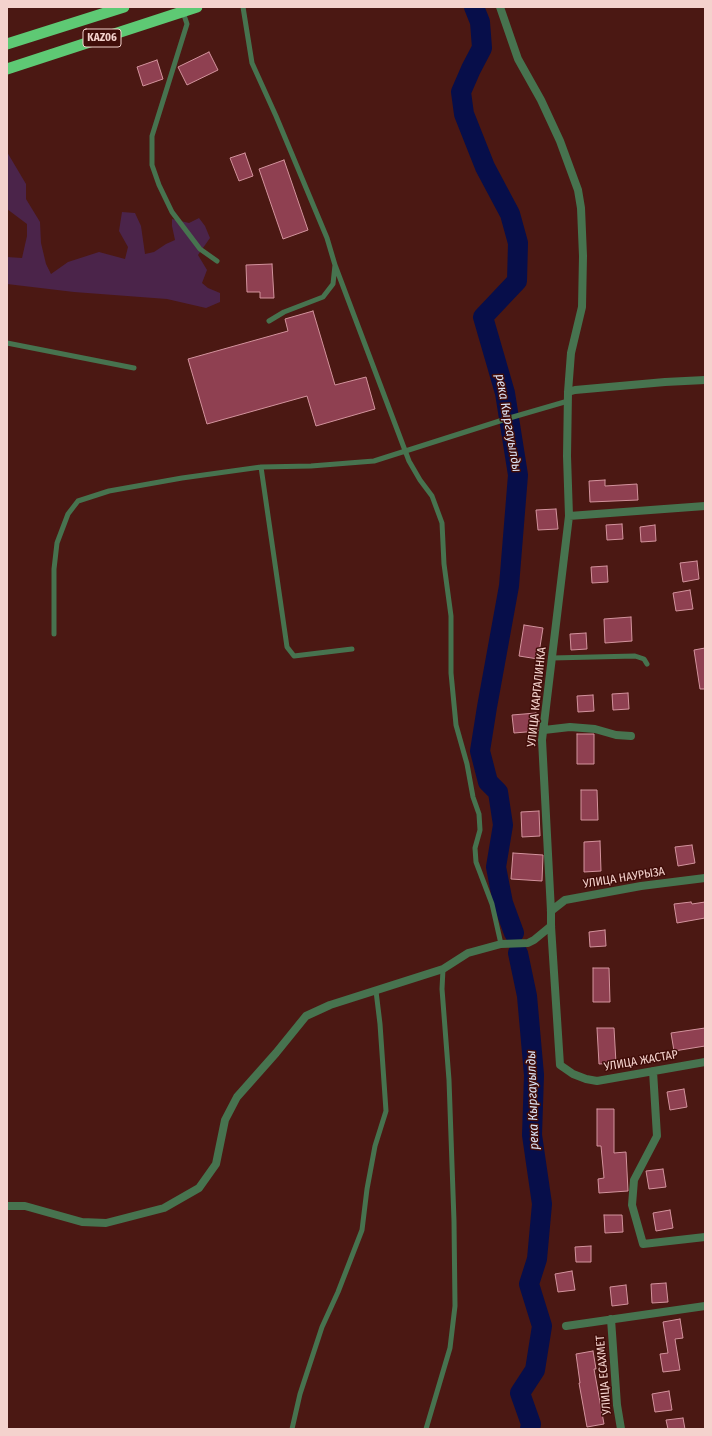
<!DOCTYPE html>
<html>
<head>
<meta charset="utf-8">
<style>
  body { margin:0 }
  #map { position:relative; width:712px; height:1436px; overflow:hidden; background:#4b1813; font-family:"Fira Sans Condensed",sans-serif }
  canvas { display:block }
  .frame { position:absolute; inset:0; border:8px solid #f4d2cd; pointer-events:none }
</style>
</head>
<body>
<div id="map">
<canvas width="712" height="1436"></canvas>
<div class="frame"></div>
</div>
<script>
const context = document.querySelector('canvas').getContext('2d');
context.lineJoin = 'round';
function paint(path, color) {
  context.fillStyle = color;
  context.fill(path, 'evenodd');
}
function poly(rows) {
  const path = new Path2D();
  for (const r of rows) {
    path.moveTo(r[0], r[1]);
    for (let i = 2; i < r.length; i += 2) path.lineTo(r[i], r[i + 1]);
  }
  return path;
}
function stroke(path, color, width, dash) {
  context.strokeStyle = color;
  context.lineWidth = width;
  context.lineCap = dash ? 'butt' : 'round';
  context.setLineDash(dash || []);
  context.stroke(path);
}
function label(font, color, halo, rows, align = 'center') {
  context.font = font + ' "Fira Sans Condensed",sans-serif';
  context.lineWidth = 3;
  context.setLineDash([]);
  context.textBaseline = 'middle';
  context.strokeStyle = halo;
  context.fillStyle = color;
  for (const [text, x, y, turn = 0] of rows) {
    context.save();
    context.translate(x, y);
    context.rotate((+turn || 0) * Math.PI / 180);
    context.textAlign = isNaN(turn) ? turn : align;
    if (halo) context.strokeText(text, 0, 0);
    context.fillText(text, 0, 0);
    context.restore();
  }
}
paint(poly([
  [7,152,26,184,26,199,40,222,41,243,46,264,51,274,68,262,99,252,125,259,128,247,119,231,122,212,135,213,141,226,145,254,154,252,166,244,175,240,172,226,172,219,189,223,199,218,205,226,210,238,198,255,207,270,202,283,208,288,220,293,220,302,206,308,167,299,74,292,7,284,7,257,22,258,27,236,27,224,7,209]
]), '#4b244a');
stroke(poly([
  [474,7,480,22,482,48,471,69,461,92,464,114,485,167,510,214,518,243,517,281,483,317,505,393,518,475,509,586,487,707,480,751,488,782,498,792,503,825,496,867,503,903,514,933],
  [518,953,527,996,534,1075,532,1135,542,1204,537,1259,529,1284,542,1326,535,1370,520,1393,531,1424,530,1429]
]), '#070e4a', 20);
const building = poly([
  [209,52,218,70,187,85,178,67,209,52],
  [157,60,163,79,143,86,137,67,157,60],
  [245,153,253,176,239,181,230,158,245,153],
  [284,160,308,230,283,239,259,169,284,160],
  [272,264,274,298,260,298,260,292,247,292,246,265,272,264],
  [313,311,335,385,366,377,375,409,316,426,307,396,207,424,188,359,288,331,285,319,313,311],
  [605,480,605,486,637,484,638,500,590,502,589,481,605,480],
  [556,509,558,529,538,530,536,510,556,509],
  [622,524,623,539,607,540,606,525,622,524],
  [655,525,656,541,641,542,640,527,655,525],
  [697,561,699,579,683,582,680,563,697,561],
  [607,566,608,582,592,583,591,567,607,566],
  [690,590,693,609,676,611,673,593,690,590],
  [631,617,632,641,605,643,604,619,631,617],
  [524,625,543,628,538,659,519,656,524,625],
  [586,633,587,649,571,650,570,634,586,633],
  [705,648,705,689,700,689,694,650,705,648],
  [628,693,629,709,613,710,612,694,628,693],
  [593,695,594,711,578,712,577,696,593,695],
  [536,713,538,731,514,733,512,715,536,713],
  [577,734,594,734,594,764,577,764,577,734],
  [581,790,597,790,598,820,581,820,581,790],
  [539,811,540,836,522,837,521,812,539,811],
  [600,841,601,871,584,872,584,842,600,841],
  [692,845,695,863,678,866,675,847,692,845],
  [513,853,543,855,542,881,511,879,513,853],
  [691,902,692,904,705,902,705,918,677,923,674,904,691,902],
  [605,930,606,946,590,947,589,932,605,930],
  [593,968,609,968,610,1002,593,1002,593,968],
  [597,1028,614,1028,616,1063,599,1064,597,1028],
  [705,1028,705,1046,674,1051,671,1033,705,1028],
  [684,1089,687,1107,670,1110,667,1092,684,1089],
  [597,1109,614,1109,614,1153,626,1152,628,1191,599,1193,598,1179,604,1178,601,1146,597,1146,597,1109],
  [663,1169,666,1187,649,1189,646,1171,663,1169],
  [670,1210,673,1228,656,1231,653,1213,670,1210],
  [604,1215,622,1215,623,1232,605,1233,604,1215],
  [591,1246,591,1262,576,1262,575,1247,591,1246],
  [572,1271,575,1290,558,1292,555,1274,572,1271],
  [666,1283,668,1302,652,1303,651,1284,666,1283],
  [626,1285,628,1304,612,1306,610,1287,626,1285],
  [680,1319,683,1338,675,1339,680,1370,663,1372,660,1354,668,1353,663,1322,680,1319],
  [593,1351,596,1369,594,1369,604,1424,587,1427,579,1383,580,1383,576,1354,593,1351],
  [669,1391,672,1410,655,1412,652,1394,669,1391],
  [683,1418,685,1429,668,1429,666,1420,683,1418]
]);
paint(building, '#8f4051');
stroke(building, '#d3939d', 1);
stroke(poly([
  [243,7,252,63,276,116,327,238,335,265,333,284,323,297,284,312,269,321],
  [183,12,187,24,152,136,152,165,159,185,172,212,200,249,217,261],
  [335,265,409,461,420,480,432,496,442,523,444,564,451,616,451,673,456,725,467,764,473,797,479,814,480,830,475,848,476,862,492,904,501,944],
  [7,343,134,368],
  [261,467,287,647,294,656,352,649],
  [54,634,54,569,57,543,68,514,78,501,109,491,182,478,261,467,311,466,374,461,506,419,568,401],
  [552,658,635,656,644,659,647,664],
  [292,1429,300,1394,322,1327,338,1292,362,1230,367,1189,375,1146,386,1111,380,1024,376,991],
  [426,1429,450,1348,455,1306,454,1221,449,1080,442,989,443,969]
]), '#47734f', 5);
stroke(poly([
  [500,7,518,59,541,100,560,141,578,190,581,208,583,256,582,307,571,353,568,392,567,456,569,516],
  [568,392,575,390,665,382,705,380],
  [705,506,569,516,542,740,551,911,551,926,560,1065,573,1074,586,1079,597,1081,705,1062],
  [544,730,570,727,595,729,616,735,631,736],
  [551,911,565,900,641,886,705,878],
  [653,1071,657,1136,634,1180,632,1205,643,1244,705,1237],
  [7,1206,25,1206,82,1222,106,1223,164,1208,199,1188,216,1164,225,1120,237,1097,276,1053,306,1016,330,1005,443,969,468,953,501,944,528,943,534,940,551,926],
  [611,1319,617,1405,621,1429],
  [566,1326,705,1306]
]), '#47734f', 8);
stroke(poly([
  [7,44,124,7],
  [7,69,197,7]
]), '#5ec974', 11);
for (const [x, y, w] of [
  [102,38,38]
]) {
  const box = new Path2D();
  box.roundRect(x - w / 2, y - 9, w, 18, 3);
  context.fillStyle = '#400d09';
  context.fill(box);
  stroke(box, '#f4d2cd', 1);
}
label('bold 11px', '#f4d2cd', null, [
  ["KАZ06",102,38]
]);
label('12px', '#f4d2cd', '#400d09', [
  ["УЛИЦА КАРГАЛИНКА",537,697,-84],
  ["УЛИЦА НАУРЫЗА",624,878,-9],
  ["УЛИЦА ЖАСТАР",641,1061,-10],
  ["УЛИЦА ЕСАХМЕТ",604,1375,-95]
]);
label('italic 13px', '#dbe3f6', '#400d09', [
  ["река Кыргауылды",508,423,80],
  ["река Кыргауылды",533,1100,-92]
]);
</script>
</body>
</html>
